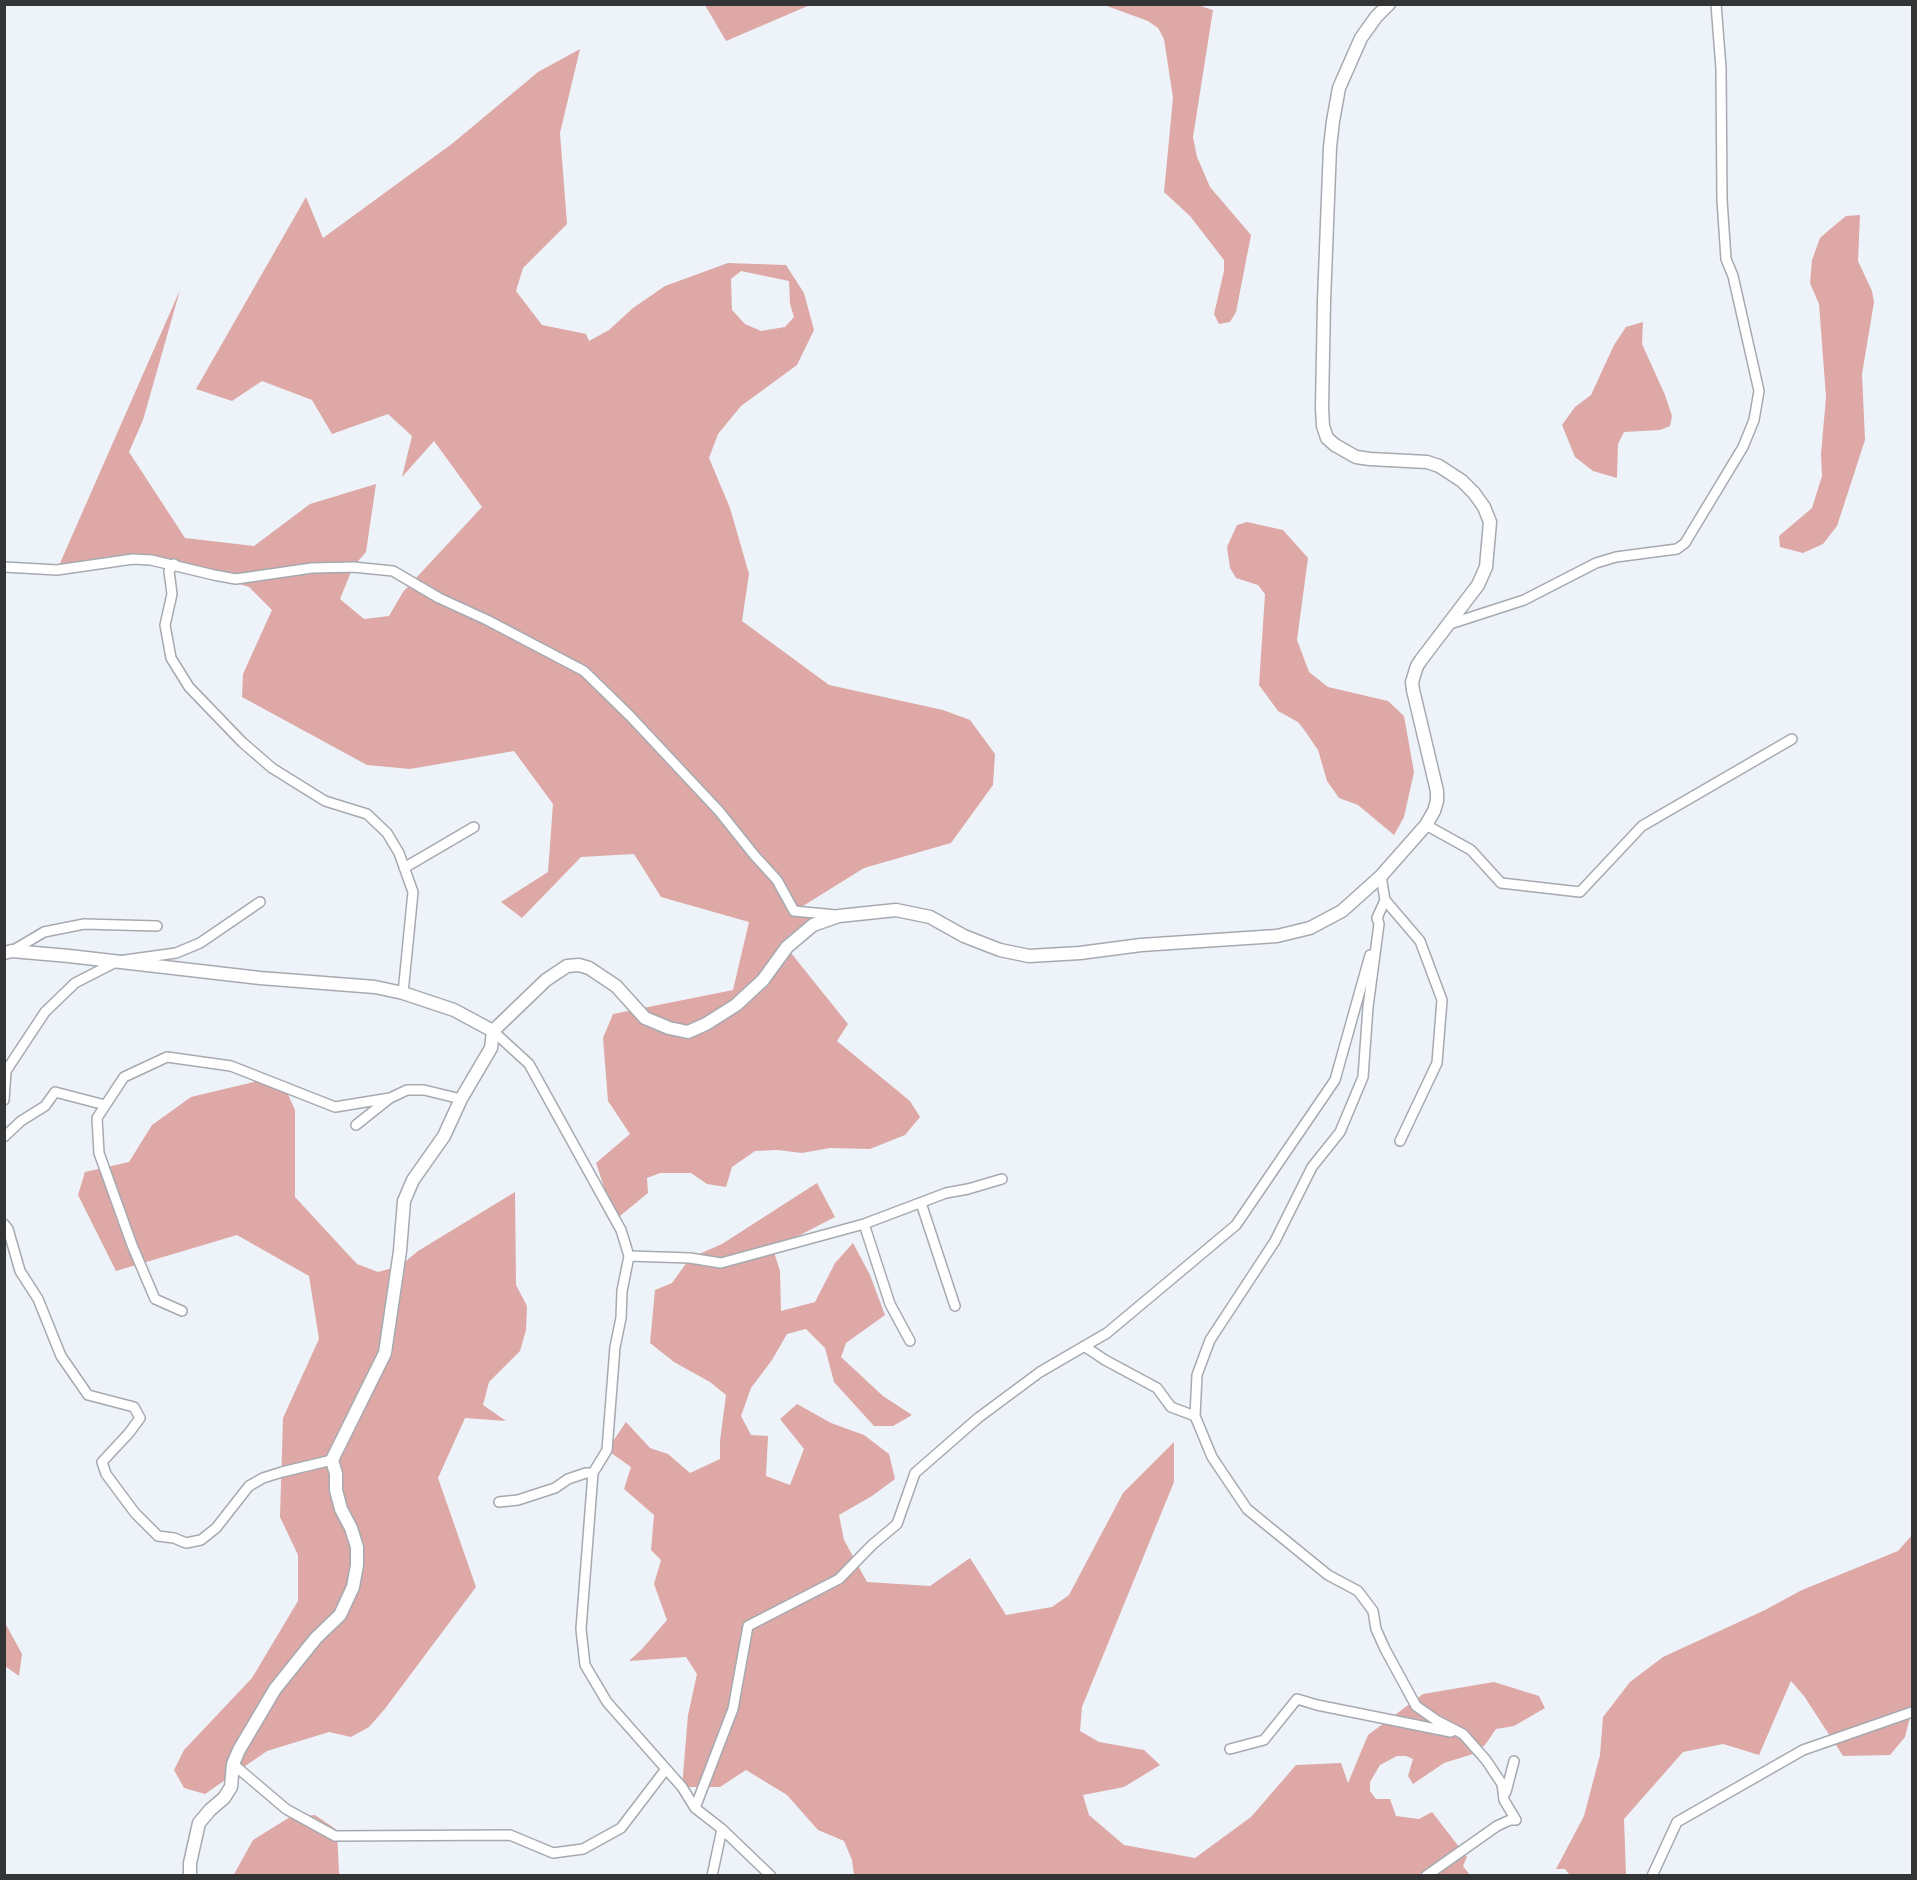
<!DOCTYPE html>
<html>
<head>
<meta charset="utf-8">
<style>
  body { margin:0 }
  #map { position:relative; width:1917px; height:1880px; overflow:hidden; background:#eef3f9; font-family:Commissioner,sans-serif }
  canvas { display:block }
  .frame { position:absolute; inset:0; border:6px solid #323436; pointer-events:none }
</style>
</head>
<body>
<div id="map">
<canvas width="1917" height="1880"></canvas>
<div class="frame"></div>
</div>
<script>
const context = document.querySelector('canvas').getContext('2d');
context.lineJoin = 'round';
function paint(path, color) {
  context.fillStyle = color;
  context.fill(path, 'evenodd');
}
function poly(rows) {
  const path = new Path2D();
  for (const r of rows) {
    path.moveTo(r[0], r[1]);
    for (let i = 2; i < r.length; i += 2) path.lineTo(r[i], r[i + 1]);
  }
  return path;
}
function stroke(path, color, width, dash) {
  context.strokeStyle = color;
  context.lineWidth = width;
  context.lineCap = dash ? 'butt' : 'round';
  context.setLineDash(dash || []);
  context.stroke(path);
}
paint(poly([
  [705,5,810,5,726,41],
  [1104,5,1197,5,1213,10,1193,137,1197,157,1210,187,1251,235,1236,312,1230,322,1219,324,1214,314,1224,271,1224,260,1190,216,1164,192,1173,98,1164,39,1158,28,1148,21],
  [580,49,560,133,567,224,523,268,516,291,542,325,586,334,589,341,609,330,633,308,665,286,728,263,786,265,804,293,814,330,797,365,741,406,718,434,709,458,730,508,749,574,742,621,829,685,943,710,970,720,995,754,993,785,951,843,864,868,795,911,839,916,787,948,848,1024,837,1041,910,1101,920,1117,905,1135,870,1149,830,1148,802,1153,778,1150,755,1151,732,1167,726,1187,707,1184,691,1173,660,1173,647,1178,648,1193,615,1220,596,1163,630,1134,608,1101,603,1038,613,1014,733,990,749,922,661,897,634,854,581,857,522,918,501,902,548,872,553,804,514,751,410,769,367,765,242,697,243,674,272,610,249,587,174,564,151,560,57,570,180,290,143,420,129,452,185,538,254,546,310,504,376,484,366,552,353,567,340,599,364,619,389,616,403,592,482,507,434,441,402,477,412,436,388,414,332,434,312,400,262,381,232,401,196,389,306,197,323,238,453,143,538,72],
  [741,271,789,281,790,304,794,317,785,327,761,331,745,324,732,310,731,279],
  [1860,215,1858,261,1872,291,1874,302,1862,374,1865,440,1837,526,1823,544,1803,553,1780,547,1779,536,1812,508,1822,476,1821,454,1826,397,1819,304,1810,283,1812,260,1820,238,1829,230,1846,216],
  [1643,322,1642,344,1665,395,1672,416,1670,426,1660,430,1624,432,1618,444,1617,478,1593,471,1575,457,1562,425,1575,407,1591,395,1614,345,1626,327],
  [1247,522,1283,530,1308,558,1297,640,1309,672,1328,687,1388,701,1404,716,1414,772,1404,817,1394,835,1358,805,1339,798,1327,781,1318,750,1305,731,1298,722,1278,711,1259,685,1265,594,1258,585,1236,578,1230,568,1227,547,1237,525],
  [262,1080,285,1088,295,1110,295,1197,357,1264,378,1272,400,1266,418,1251,515,1192,516,1285,527,1306,526,1330,520,1351,489,1382,483,1405,506,1421,465,1418,438,1478,476,1587,384,1710,369,1727,351,1737,329,1732,267,1751,205,1794,184,1788,174,1770,184,1750,252,1678,298,1601,298,1555,280,1517,283,1418,319,1339,309,1276,237,1235,116,1271,78,1195,85,1172,129,1162,152,1125,191,1097],
  [817,1183,835,1217,773,1249,780,1271,781,1311,815,1302,835,1263,853,1243,870,1275,885,1315,846,1343,841,1357,883,1396,912,1415,893,1426,874,1426,834,1382,825,1348,806,1329,787,1334,772,1360,751,1388,741,1416,751,1435,768,1436,766,1476,790,1485,804,1449,780,1419,797,1404,831,1423,864,1435,889,1454,895,1479,872,1496,839,1515,844,1540,867,1582,930,1586,970,1558,1006,1615,1052,1607,1069,1595,1123,1493,1174,1442,1174,1482,1082,1707,1080,1731,1099,1742,1144,1750,1160,1765,1124,1787,1083,1795,1089,1815,1124,1845,1195,1858,1251,1817,1296,1765,1341,1763,1348,1783,1368,1735,1423,1694,1494,1682,1539,1696,1545,1708,1514,1726,1496,1729,1485,1745,1473,1754,1444,1763,1413,1784,1408,1776,1413,1759,1406,1756,1397,1756,1380,1765,1370,1782,1370,1791,1376,1799,1390,1799,1396,1816,1419,1819,1432,1812,1467,1857,1463,1866,1470,1875,854,1875,852,1860,844,1841,818,1830,787,1795,746,1770,720,1787,682,1787,688,1715,697,1674,686,1657,629,1661,642,1649,667,1620,654,1584,661,1560,651,1550,654,1515,624,1489,631,1467,607,1450,626,1422,650,1448,668,1454,690,1473,720,1459,720,1441,726,1395,710,1382,674,1362,650,1343,655,1290,672,1283,690,1258,722,1244],
  [1912,1535,1912,1709,1905,1737,1890,1755,1843,1756,1804,1696,1791,1681,1759,1755,1723,1744,1683,1752,1624,1819,1626,1875,1570,1875,1565,1869,1556,1869,1584,1816,1600,1755,1603,1717,1630,1682,1663,1657,1765,1610,1802,1590,1898,1551],
  [4,1621,22,1654,19,1676,5,1666],
  [315,1815,337,1830,339,1873,341,1875,233,1876,253,1840,290,1817]
]), '#dda8a6');
const minor = poly([
  [174,564,169,571,172,594,165,625,171,658,189,687,242,742,272,768,325,801,367,814,387,833,399,853,413,892,403,993],
  [4,567,57,570,133,559,151,560,214,575,236,579,312,568,353,567,393,571,439,598,487,620,584,671,630,716,719,811,755,856,777,880,794,911,836,915],
  [1450,624,1524,600,1596,563,1616,557,1677,549,1685,543,1743,447,1754,420,1759,391,1733,276,1726,259,1722,200,1721,68,1716,4],
  [1426,825,1471,850,1501,883,1580,892,1642,826,1792,739],
  [404,868,474,827],
  [1381,876,1385,900,1377,918,1379,924,1368,1007,1363,1077,1340,1132,1312,1167,1275,1241,1210,1340,1197,1375,1195,1416,1212,1457,1247,1509,1328,1575,1358,1591,1373,1611,1376,1629,1385,1649,1416,1706,1436,1720,1463,1734,1486,1760,1502,1784,1504,1800,1516,1820,1510,1820,1497,1826,1426,1876],
  [1385,900,1420,941,1442,1000,1437,1063,1400,1141],
  [12,951,44,932,84,924,157,926],
  [493,1031,529,1064,621,1230,629,1256,622,1291,621,1318,615,1347,607,1450,593,1473,581,1629,585,1665,607,1702,682,1787,695,1808,722,1829,771,1876],
  [4,1100,6,1071,45,1012,75,983,118,961,176,953,200,943,260,902],
  [356,1125,390,1098,407,1090,424,1090,461,1099],
  [4,1137,21,1121,45,1106,55,1092,105,1105],
  [921,1203,955,1306],
  [4,1224,8,1229,20,1271,38,1299,61,1356,88,1395,134,1407,140,1418,129,1433,102,1462,106,1474,135,1513,158,1536,174,1538,186,1543,201,1540,216,1528,249,1486,263,1478,282,1472,332,1460],
  [864,1224,890,1304,910,1341],
  [629,1256,690,1258,721,1263,864,1224,946,1193,968,1189,1002,1179],
  [182,1311,155,1299,132,1245,99,1153,97,1118,124,1077,167,1057,231,1066,335,1107,390,1098],
  [1084,1346,1105,1360,1157,1388,1171,1407,1195,1416],
  [499,1502,518,1500,555,1488,568,1479,586,1473,593,1473],
  [1230,1749,1264,1740,1297,1699,1317,1705,1451,1732],
  [233,1764,286,1809,335,1836,510,1835,553,1853,583,1849,621,1828,666,1769],
  [1506,1792,1514,1761],
  [695,1808,733,1709,748,1626,839,1579,872,1545,897,1524,915,1473,978,1418,1040,1372,1107,1333,1236,1225,1335,1080,1370,955],
  [712,1876,722,1829],
  [1652,1876,1677,1822,1803,1750,1912,1712]
]);
const tertiary = poly([
  [4,953,12,951,69,956,260,978,375,987,403,993,454,1010,493,1031],
  [190,1876,190,1863,199,1823,210,1810,224,1798,231,1787,233,1764,239,1750,275,1689,316,1638,340,1615,353,1587,357,1565,357,1547,351,1528,341,1509,336,1490,336,1474,332,1460,385,1353,400,1251,404,1201,413,1180,444,1136,461,1099,491,1048,493,1031,546,980,567,966,579,965,589,968,616,986,645,1018,669,1028,688,1032,706,1024,736,1005,763,980,787,947,813,925,839,916,896,910,930,917,964,936,1000,950,1029,956,1080,953,1141,945,1277,936,1310,928,1342,911,1381,876,1426,825,1434,811,1437,801,1437,791,1413,690,1412,682,1417,666,1421,660,1478,585,1486,567,1490,522,1484,507,1474,493,1462,481,1439,466,1427,462,1370,459,1356,457,1335,445,1327,438,1323,426,1322,408,1324,301,1330,147,1333,121,1339,88,1361,38,1376,17,1389,4]
]);
stroke(minor, '#a6aab0', 12);
stroke(tertiary, '#a6aab0', 15);
stroke(minor, '#fff', 9);
stroke(tertiary, '#fff', 12);
</script>
</body>
</html>
